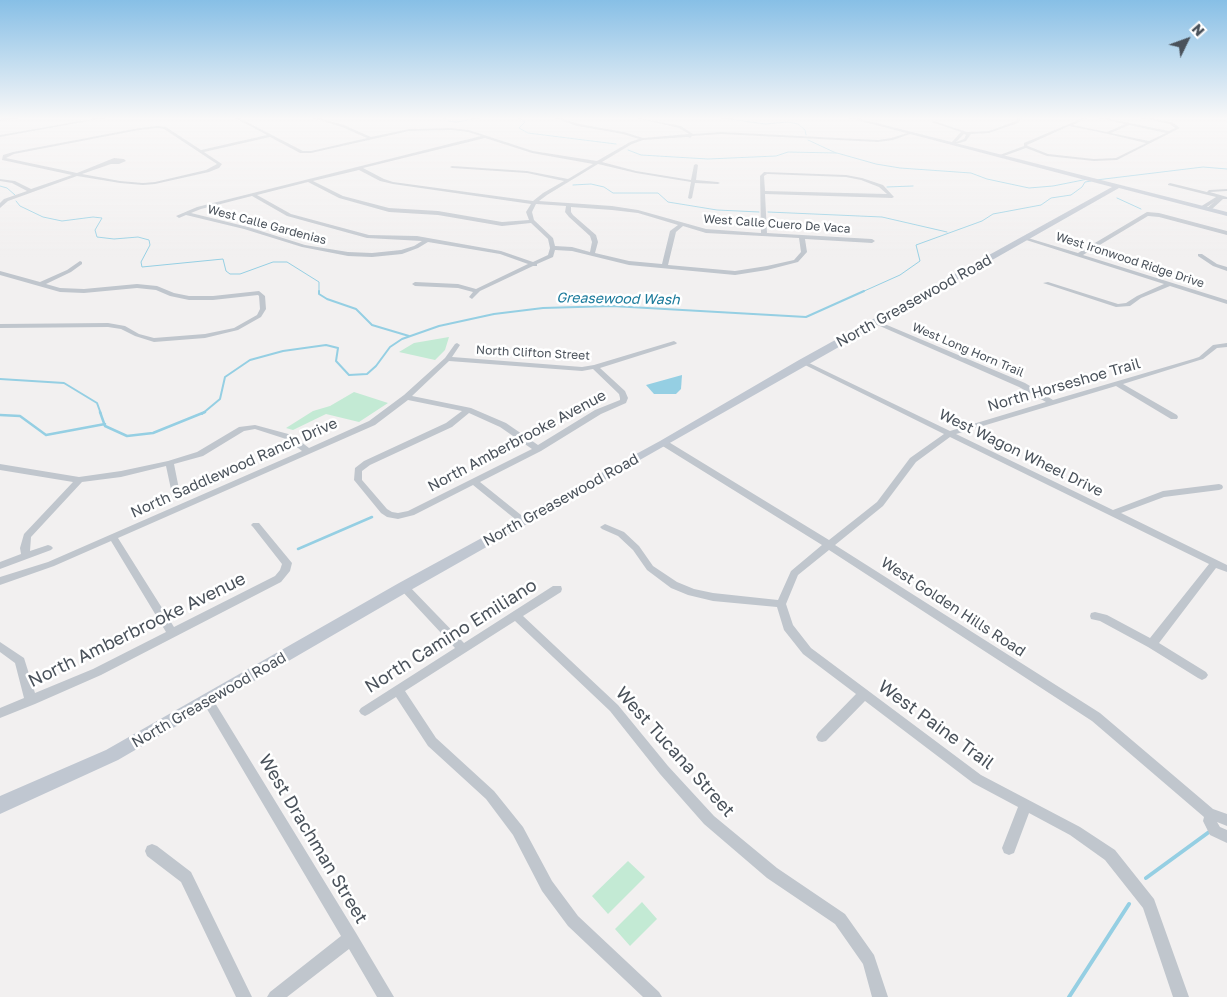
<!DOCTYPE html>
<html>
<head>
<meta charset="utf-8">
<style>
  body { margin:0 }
  #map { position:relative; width:1227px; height:997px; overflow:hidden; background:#f2f0f0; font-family:"Golos Text",sans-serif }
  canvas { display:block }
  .north { position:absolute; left:1162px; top:15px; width:50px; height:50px; -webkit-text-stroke:4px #fff; paint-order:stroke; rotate:48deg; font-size:14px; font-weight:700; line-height:20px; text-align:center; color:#4a525b }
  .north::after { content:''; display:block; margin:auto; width:18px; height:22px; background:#4a525b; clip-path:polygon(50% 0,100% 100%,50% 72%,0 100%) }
</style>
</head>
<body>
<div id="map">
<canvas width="1227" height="997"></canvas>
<div class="north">N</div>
</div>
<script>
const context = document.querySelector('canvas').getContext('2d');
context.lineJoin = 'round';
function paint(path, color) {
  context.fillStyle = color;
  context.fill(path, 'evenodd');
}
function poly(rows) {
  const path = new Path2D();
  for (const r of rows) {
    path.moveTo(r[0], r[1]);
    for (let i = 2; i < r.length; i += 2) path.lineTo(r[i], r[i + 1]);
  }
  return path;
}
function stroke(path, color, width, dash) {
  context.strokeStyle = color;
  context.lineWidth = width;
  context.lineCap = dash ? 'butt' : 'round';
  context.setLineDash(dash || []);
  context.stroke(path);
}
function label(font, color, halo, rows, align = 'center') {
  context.font = font + ' "Golos Text",sans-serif';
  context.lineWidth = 5;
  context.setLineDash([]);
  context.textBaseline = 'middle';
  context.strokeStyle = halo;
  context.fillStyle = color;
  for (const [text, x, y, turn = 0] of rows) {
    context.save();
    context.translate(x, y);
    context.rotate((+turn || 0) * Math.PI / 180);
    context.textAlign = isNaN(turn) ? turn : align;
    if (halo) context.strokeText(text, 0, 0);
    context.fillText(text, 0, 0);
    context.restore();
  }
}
paint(poly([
  [449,337,445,350,435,360,399,352,414,343],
  [354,392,388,403,359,422,326,414,293,430,286,428,313,411,330,406],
  [628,861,645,877,608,914,592,896],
  [642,902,657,919,630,946,615,929]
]), '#c3ead4');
paint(poly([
  [682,375,681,389,676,394,654,394,646,385]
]), '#95cfe3');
stroke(poly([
  [444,118,448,121,457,122,479,118],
  [519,118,525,122,519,128,528,133,616,144],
  [722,118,765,124,788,122,798,124,805,130,806,135],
  [808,140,836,153],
  [628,150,641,155,708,159,776,156,788,152,837,153,876,164,900,168,971,173,987,179,1029,188,1053,186,1088,179],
  [1096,180,1203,167,1227,169],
  [573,185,591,184,604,187,613,193,658,193,668,202,717,210,759,212],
  [0,186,7,188,15,195],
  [887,187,913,186],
  [1117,198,1141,209],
  [16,201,20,206,43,217,62,221,93,217,102,218,95,230,97,237,114,239,138,237,149,240,150,245,141,262,142,267,223,259,226,271,230,274,240,274,273,262,287,262,319,282,319,292],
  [768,212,882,217,947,232],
  [862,292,900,275,920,261,916,245,982,221,993,214,1041,205,1051,198,1071,195,1082,187,1085,182,1091,181]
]), '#95cfe3', 1);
stroke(poly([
  [319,291,319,294,327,299,356,309,372,325,409,336],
  [0,379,64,383,97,403,101,414],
  [202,414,220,399,225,377,250,360,283,351,326,345,338,348,336,361,349,375,367,374,376,366,390,347,402,339,439,326,494,314,543,308,612,306,806,317,864,291]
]), '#95cfe3', 2);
stroke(poly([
  [100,412,105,426,127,436,153,433,205,412],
  [0,415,20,416,46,435,105,424],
  [298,549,372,517]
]), '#95cfe3', 2.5);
stroke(poly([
  [1146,878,1209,832],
  [1069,997,1129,904]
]), '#95cfe3', 4);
paint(poly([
  [18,118,16,119,0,121,0,119,18,118],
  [98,118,105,118,0,137,0,135,98,118],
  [235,118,239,118,303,151,311,151,367,138,342,127,313,118,318,118,344,125,371,137,409,129,451,128,469,130,533,151,597,161,630,142,639,139,623,134,577,126,555,118,560,118,579,124,624,132,643,138,689,134,679,128,637,118,681,126,693,134,721,132,878,140,891,138,911,132,913,133,893,140,878,142,721,134,692,136,690,138,688,137,643,140,632,144,602,162,636,171,691,180,694,165,696,164,698,165,696,180,718,182,720,183,718,184,695,183,692,198,690,199,688,198,691,182,636,173,598,164,547,195,539,201,612,206,638,210,706,229,761,233,760,176,764,172,846,175,862,178,883,185,894,197,892,198,765,194,767,233,872,239,875,241,872,243,805,239,807,252,798,262,767,270,735,275,629,265,572,251,555,250,553,257,537,264,537,266,533,266,480,291,472,299,469,297,473,292,458,288,415,286,412,284,415,282,458,284,476,289,528,264,500,254,428,242,418,248,402,254,372,257,348,256,302,247,244,229,186,215,179,218,176,216,197,207,481,136,468,132,451,130,409,131,311,153,300,153,270,137,204,152,222,164,219,168,209,172,155,184,143,185,120,183,77,176,8,201,0,208,0,203,4,199,27,191,12,183,0,181,0,179,15,181,31,189,72,175,2,160,3,155,13,152,139,128,158,126,166,127,201,150,267,135,235,118],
  [158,128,164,129,217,164,206,170,155,182,143,183,120,181,82,174,111,164,119,164,126,161,124,159,114,158,77,173,6,158,14,154,139,130,158,128],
  [485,138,532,153,593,164,568,179,527,171,452,166,450,167,452,168,527,173,564,181,543,193,533,201,393,182,384,179,363,168,485,138],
  [359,170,380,181,393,184,531,204,526,212,529,220,502,222,438,211,389,208,343,196,313,181,359,170],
  [767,174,846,177,861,180,879,187,887,194,765,191,764,176,767,174],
  [308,182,339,198,389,212,438,215,502,226,531,223,548,239,550,248,548,255,533,262,501,251,417,236,369,235,291,214,257,195,308,182],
  [252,196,287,216,367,238,422,241,414,246,401,250,372,253,348,252,305,245,248,227,191,213,201,209,252,196],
  [536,204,566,206,565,212,569,217,590,236,592,242,590,252,572,247,555,246,553,238,534,220,532,212,536,204],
  [571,207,612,210,638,213,678,225,670,231,662,264,629,261,595,253,598,242,596,235,573,215,571,212,571,207],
  [683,226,706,233,799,238,801,252,794,260,767,266,735,271,668,265,676,232,683,226],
  [1018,118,1022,118,1018,123,989,133,971,134,966,141,952,145,951,143,961,132,931,122,934,121,967,132,989,131,1016,121,1018,118],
  [964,134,966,135,964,139,956,142,964,134],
  [1083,118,1087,118,1073,125,1107,132,1125,124,1099,118,1105,118,1169,131,1175,128,1170,124,1141,118,1148,118,1172,122,1180,128,1117,160,1094,161,1047,156,1026,148,1001,157,997,156,1024,146,1024,143,1083,118],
  [1129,125,1166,133,1149,141,1111,133,1129,125],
  [1069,126,1108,134,1146,143,1116,158,1094,159,1048,154,1028,146,1027,145,1069,126],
  [1170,183,1207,192,1209,190,1227,189,1227,191,1210,192,1227,197,1227,199,1223,199,1211,210,1206,209,1214,202,1204,209,1200,209,1200,207,1216,197,1168,185,1168,184,1170,183],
  [1147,212,1159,213,1227,231,1227,235,1159,217,1148,216,1083,255,1227,300,1227,304,1170,286,1141,298,1130,306,1116,307,1043,283,1048,282,1118,304,1126,303,1137,296,1164,284,1023,239,1028,238,1078,253,1147,212],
  [1198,254,1202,254,1217,264,1227,267,1227,271,1213,266,1198,256,1198,254],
  [80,261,82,262,82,264,71,272,46,284,60,288,84,289,137,284,157,286,174,293,189,296,213,296,259,291,265,296,266,309,261,317,238,330,205,338,154,342,135,336,121,329,108,327,0,328,0,324,108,323,125,326,139,334,154,338,205,334,234,328,257,315,260,309,259,296,258,295,213,300,189,300,170,296,156,290,137,288,84,293,60,292,0,275,0,271,40,282,67,270,80,261],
  [875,320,1025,383,1053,400,1193,359,1199,357,1213,345,1227,343,1227,347,1217,348,1203,359,1123,384,1177,415,1178,417,1177,419,1171,419,1116,386,956,434,1113,510,1163,491,1219,484,1222,485,1223,487,1222,489,1219,490,1164,497,1121,513,1227,565,1227,572,1216,568,1159,643,1206,672,1208,675,1206,678,1202,680,1198,678,1148,647,1100,621,1091,619,1090,616,1091,613,1095,612,1107,615,1150,638,1209,564,950,437,916,462,883,506,835,545,1100,713,1213,809,1227,814,1227,826,1217,822,1220,827,1227,830,1227,843,1210,835,1203,821,1204,817,1092,721,829,550,798,575,786,604,793,625,811,648,981,775,1080,827,1115,850,1154,899,1189,997,1173,997,1143,908,1105,860,1070,835,1029,813,1014,853,1009,855,1004,853,1002,848,1018,807,973,783,865,701,826,741,822,742,818,741,816,737,818,733,856,694,803,654,784,630,777,607,713,601,688,595,671,588,647,570,633,550,618,536,602,529,600,527,605,524,624,532,639,546,653,566,677,582,694,589,713,593,778,600,791,571,822,545,661,445,660,443,661,441,667,441,829,540,877,502,910,458,944,434,801,363,801,361,805,361,950,431,1046,402,1019,387,873,323,872,322,875,320],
  [674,341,677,343,676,344,600,368,625,391,628,398,626,403,601,414,541,451,480,482,526,519,528,521,526,523,520,523,473,485,414,515,398,519,387,517,381,513,354,480,355,468,364,461,446,423,462,411,408,400,375,425,118,538,174,627,275,576,280,570,282,564,253,527,251,525,253,523,259,523,292,563,290,571,281,582,101,675,35,704,0,718,0,708,24,698,15,663,0,652,0,642,24,658,35,693,93,669,166,632,111,541,54,566,0,585,0,577,48,562,302,451,286,439,255,429,244,431,203,456,174,464,180,494,176,497,172,494,166,466,121,477,82,482,31,537,30,551,48,545,51,546,53,548,51,550,0,569,0,562,21,554,20,548,24,534,73,482,0,470,0,464,79,477,121,471,168,461,197,452,239,427,255,425,292,435,309,448,369,421,404,395,445,358,455,344,457,343,460,345,452,357,582,367,594,365,674,341],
  [449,361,582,371,593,369,619,394,620,398,620,400,595,410,538,445,506,423,471,408,412,396,449,361],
  [469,413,500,427,532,449,408,511,398,513,392,512,387,509,362,480,362,471,370,465,452,427,469,413],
  [404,583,407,584,464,643,553,586,561,586,562,589,561,592,523,616,618,705,668,766,714,816,777,868,845,914,874,955,888,997,872,997,863,964,835,924,767,878,704,824,660,774,610,711,515,621,405,691,436,738,494,791,523,827,552,881,578,916,659,992,662,997,643,997,568,926,542,891,513,835,486,799,428,746,396,697,369,714,365,716,361,714,359,711,361,708,455,648,401,590,399,587,401,584,404,583],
  [208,696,212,698,356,933,394,997,377,997,349,949,287,997,267,997,270,992,341,936,204,704,202,701,204,698,208,696],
  [152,844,157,846,191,872,252,997,236,997,181,882,147,856,145,851,147,846,152,844]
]), '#c0c6cd');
paint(poly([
  [849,118,857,118,1227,212,1227,216,1119,188,409,591,118,760,0,814,0,796,106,750,399,583,660,441,799,360,1112,187,849,118]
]), '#c0c7d1');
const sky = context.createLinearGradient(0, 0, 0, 257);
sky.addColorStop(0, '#87bfe6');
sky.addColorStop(0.46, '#f9f8f8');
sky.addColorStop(1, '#f9f8f800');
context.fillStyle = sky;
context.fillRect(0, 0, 1227, 257);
label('12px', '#4a525b', '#fff', [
  ["West Calle Cuero De Vaca",777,224,4],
  ["West Calle Gardenias",267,225,15],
  ["West Ironwood Ridge Drive",1130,260,18],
  ["West Long Horn Trail",968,350,23],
  ["North Clifton Street",533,353,3]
]);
label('italic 14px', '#1c7b9c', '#fff', [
  ["Greasewood Wash",618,299,1]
]);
label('15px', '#4a525b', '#fff', [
  ["North Greasewood Road",914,301,-29],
  ["North Horseshoe Trail",1064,385,-16],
  ["North Amberbrooke Avenue",517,441,-28],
  ["West Wagon Wheel Drive",1021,453,26],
  ["North Saddlewood Ranch Drive",234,468,-24],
  ["North Greasewood Road",561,500,-29],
  ["West Golden Hills Road",953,607,33],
  ["North Greasewood Road",209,700,-30]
]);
label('18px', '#4a525b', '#fff', [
  ["North Amberbrooke Avenue",137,630,-26],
  ["North Camino Emiliano",451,636,-32],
  ["West Paine Trail",936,725,36],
  ["West Tucana Street",675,752,48],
  ["West Drachman Street",313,839,59]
]);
</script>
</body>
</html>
